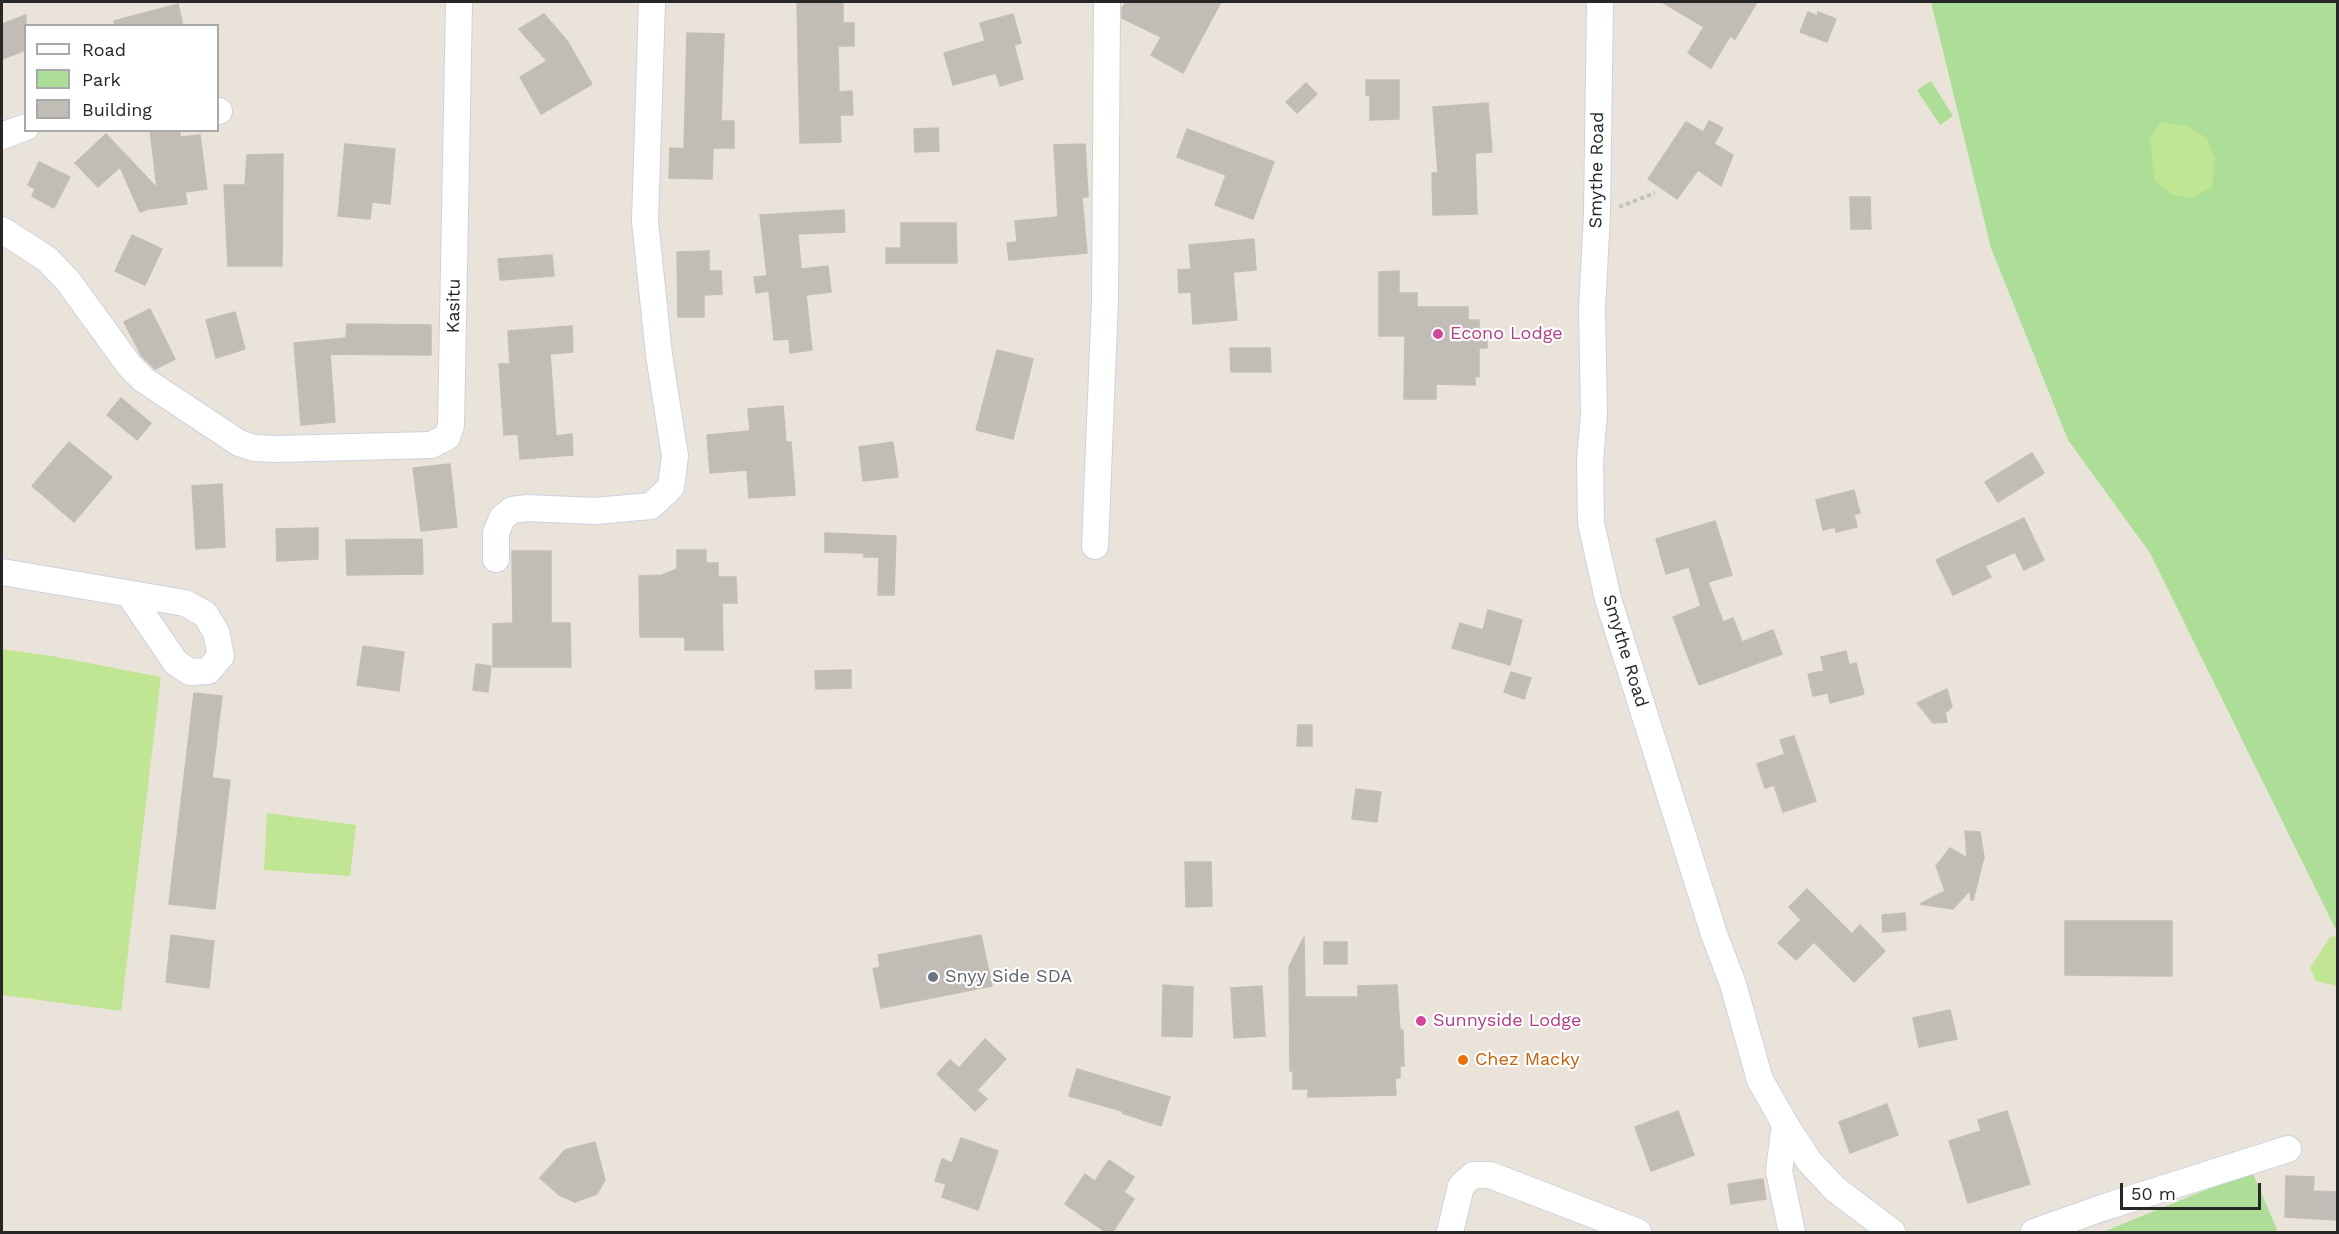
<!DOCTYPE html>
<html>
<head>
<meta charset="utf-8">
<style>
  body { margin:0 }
  #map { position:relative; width:2339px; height:1234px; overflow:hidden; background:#e9e3d9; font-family:"Work Sans",sans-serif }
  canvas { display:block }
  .frame { position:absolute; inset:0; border:3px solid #272727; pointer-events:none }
  .legend { position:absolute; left:24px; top:24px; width:195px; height:108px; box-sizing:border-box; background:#fff; border:2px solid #a9a9a9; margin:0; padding:8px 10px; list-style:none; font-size:18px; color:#272727 }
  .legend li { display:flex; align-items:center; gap:12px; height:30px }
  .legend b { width:30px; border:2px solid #a9a9a9 }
  .scale { position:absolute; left:2120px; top:1183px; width:141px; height:27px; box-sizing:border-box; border:3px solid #272727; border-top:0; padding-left:8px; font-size:18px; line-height:21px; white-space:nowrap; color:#272727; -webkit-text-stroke:4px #fff; paint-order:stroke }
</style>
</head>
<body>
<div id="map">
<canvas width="2339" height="1234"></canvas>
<div class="frame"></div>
<ul class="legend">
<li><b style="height:8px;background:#fff"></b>Road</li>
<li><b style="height:16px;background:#adde97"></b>Park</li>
<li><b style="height:16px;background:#c1bcb6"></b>Building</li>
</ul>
<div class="scale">50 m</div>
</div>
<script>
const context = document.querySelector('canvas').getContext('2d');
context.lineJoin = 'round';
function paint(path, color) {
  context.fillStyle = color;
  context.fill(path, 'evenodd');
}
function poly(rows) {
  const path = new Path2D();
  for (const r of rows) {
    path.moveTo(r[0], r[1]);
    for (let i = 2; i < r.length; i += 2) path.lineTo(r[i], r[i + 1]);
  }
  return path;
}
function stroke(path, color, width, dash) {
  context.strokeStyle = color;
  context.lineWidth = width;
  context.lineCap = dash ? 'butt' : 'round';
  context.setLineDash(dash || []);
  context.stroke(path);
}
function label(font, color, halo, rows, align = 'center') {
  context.font = font + ' "Work Sans",sans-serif';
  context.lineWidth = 4.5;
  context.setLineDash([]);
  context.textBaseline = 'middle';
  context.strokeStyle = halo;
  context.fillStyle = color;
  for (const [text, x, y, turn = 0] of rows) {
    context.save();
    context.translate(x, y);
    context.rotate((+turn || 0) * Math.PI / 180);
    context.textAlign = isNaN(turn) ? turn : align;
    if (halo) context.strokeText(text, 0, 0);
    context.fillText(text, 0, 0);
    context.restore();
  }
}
paint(poly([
  [1931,2,2337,2,2337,932,2150,553,2068,440,1991,248],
  [1931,81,1953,116,1940,125,1917,90],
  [2252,1171,2278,1232,2103,1232]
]), '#adde97');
paint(poly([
  [2161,122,2187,126,2207,138,2215,158,2212,187,2192,198,2172,195,2155,181,2150,138],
  [2,649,52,656,161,677,121,1011,2,995],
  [267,813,356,825,350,876,264,870],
  [2337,936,2338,936,2337,986,2316,981,2310,968,2330,937]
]), '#c0e593');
const building = poly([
  [797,2,843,2,843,23,854,23,854,46,838,46,839,92,852,91,853,115,840,115,841,142,800,143,797,2],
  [1126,2,1221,2,1183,73,1151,55,1161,37,1122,18,1122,8,1126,2],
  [1662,2,1757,2,1735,39,1730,36,1711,68,1688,53,1704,27,1662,2],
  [178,4,183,26,115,26,114,21,178,4],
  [1808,12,1817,16,1818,12,1836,19,1827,42,1800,32,1808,12],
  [544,14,568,42,592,84,541,114,520,77,547,61,519,29,544,14],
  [1013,14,1021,43,1014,45,1023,79,1000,86,996,73,953,85,944,53,985,41,980,23,1013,14],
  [26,15,26,50,2,59,2,24,26,15],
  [687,33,724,34,721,121,734,121,734,148,713,148,712,179,669,178,670,148,684,149,687,33],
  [1366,80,1399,80,1399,119,1370,120,1370,95,1366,95,1366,80],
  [1306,83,1317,94,1297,113,1286,102,1306,83],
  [1488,103,1492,152,1475,153,1477,214,1433,215,1432,173,1438,173,1433,107,1488,103],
  [1709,121,1723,128,1714,144,1733,155,1721,186,1698,170,1677,199,1648,179,1686,122,1703,132,1709,121],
  [938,128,939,151,915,152,914,129,938,128],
  [1187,129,1274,162,1253,219,1215,205,1226,175,1177,157,1187,129],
  [150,130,180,130,180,137,200,135,207,189,185,192,187,204,148,209,140,212,120,167,98,187,75,163,106,134,157,188,150,130],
  [345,144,395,149,390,204,372,202,370,219,338,216,345,144],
  [1085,144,1088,197,1082,197,1087,253,1009,260,1007,243,1017,242,1015,221,1058,217,1054,145,1085,144],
  [283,154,282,266,228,266,224,185,245,185,247,155,283,154],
  [39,162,70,177,54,208,32,196,35,189,28,185,39,162],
  [1850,197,1870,197,1871,229,1851,229,1850,197],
  [844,210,845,232,798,234,801,269,828,266,831,292,806,295,812,350,790,353,789,339,774,340,769,291,756,293,754,277,767,276,760,215,844,210],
  [901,223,956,223,957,263,886,263,886,248,901,248,901,223],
  [132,235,162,249,145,285,115,271,132,235],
  [1254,239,1256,270,1233,272,1237,320,1193,324,1191,292,1179,293,1178,270,1191,269,1189,245,1254,239],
  [709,251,709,271,721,271,722,294,704,295,704,317,678,317,677,252,709,251],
  [552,255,554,276,500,280,498,259,552,255],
  [1399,271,1399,293,1417,293,1417,307,1468,307,1468,320,1479,320,1479,332,1487,332,1487,348,1479,348,1479,377,1475,376,1475,385,1436,384,1436,399,1404,399,1405,336,1379,336,1379,272,1399,271],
  [150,309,175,359,155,369,141,355,124,322,150,309],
  [235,312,245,349,216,358,206,320,235,312],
  [347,324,431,325,431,355,330,354,335,422,301,425,294,343,346,338,347,324],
  [572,326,573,352,550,354,556,436,572,434,573,455,520,459,518,434,504,435,499,364,510,364,508,331,572,326],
  [1230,348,1270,348,1271,372,1231,372,1230,348],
  [997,350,1033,359,1013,439,976,430,997,350],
  [121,398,151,423,137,440,107,415,121,398],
  [783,406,786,442,791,442,795,495,749,498,747,470,710,473,707,435,750,431,748,409,783,406],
  [69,442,112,477,74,522,32,486,69,442],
  [893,442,898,477,863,481,859,447,893,442],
  [2032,453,2044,473,1998,502,1985,482,2032,453],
  [450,464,457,527,421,531,413,468,450,464],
  [222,484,225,547,196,549,192,486,222,484],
  [1854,490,1860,513,1854,515,1857,527,1836,532,1835,527,1823,530,1816,500,1854,490],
  [2024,518,2044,560,2024,570,2015,552,1985,566,1991,577,1953,595,1936,560,2024,518],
  [1715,521,1732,575,1708,582,1723,622,1733,618,1742,642,1773,630,1782,654,1699,685,1673,617,1701,606,1689,567,1666,574,1656,539,1715,521],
  [318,528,318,559,277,561,276,529,318,528],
  [825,533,896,536,894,595,878,595,879,557,864,557,864,553,825,552,825,533],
  [422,539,423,574,347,575,346,540,422,539],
  [677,550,706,550,706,563,718,563,718,577,736,577,737,603,722,603,723,650,685,650,685,637,640,637,639,576,662,575,677,569,677,550],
  [512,551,551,551,551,623,570,623,571,667,493,667,493,624,513,623,512,551],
  [1488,610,1522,620,1510,665,1452,648,1460,623,1483,630,1488,610],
  [363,646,404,652,399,691,357,685,363,646],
  [1846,651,1849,665,1856,663,1864,694,1830,703,1828,693,1813,696,1808,674,1824,671,1821,657,1846,651],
  [476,664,491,666,488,692,473,690,476,664],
  [851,670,851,688,816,689,815,671,851,670],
  [1511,672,1531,678,1524,699,1504,692,1511,672],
  [1947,689,1952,707,1945,713,1947,722,1933,723,1917,703,1947,689],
  [194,693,222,696,212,778,230,780,215,909,169,904,194,693],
  [1298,725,1312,725,1312,746,1297,746,1298,725],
  [1794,736,1816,801,1783,812,1774,785,1765,788,1757,764,1785,754,1780,740,1794,736],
  [1356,789,1381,792,1377,822,1352,819,1356,789],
  [1965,831,1980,832,1984,857,1973,900,1971,900,1970,890,1953,909,1920,904,1945,891,1936,866,1950,848,1967,858,1965,831],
  [1185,862,1211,862,1212,906,1186,907,1185,862],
  [1807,889,1852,934,1860,925,1885,951,1854,982,1814,942,1796,960,1778,943,1801,920,1789,907,1807,889],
  [1905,913,1906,930,1883,932,1882,915,1905,913],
  [2065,921,2172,921,2172,976,2065,975,2065,921],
  [171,935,214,941,209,988,166,982,171,935],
  [981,935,992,986,881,1008,873,969,880,967,878,955,981,935],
  [1304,937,1305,997,1358,997,1358,986,1397,985,1400,1030,1403,1030,1404,1066,1400,1066,1400,1078,1395,1078,1396,1095,1308,1097,1308,1089,1293,1089,1293,1071,1290,1071,1289,967,1304,937],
  [1324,942,1347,942,1347,964,1324,964,1324,942],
  [1163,985,1193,987,1192,1037,1162,1036,1163,985],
  [1262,986,1265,1036,1234,1038,1231,988,1262,986],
  [1950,1010,1957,1039,1919,1047,1913,1018,1950,1010],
  [985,1039,1006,1059,977,1090,987,1099,975,1111,937,1074,950,1060,959,1068,985,1039],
  [1077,1069,1170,1097,1161,1126,1122,1113,1122,1111,1069,1096,1077,1069],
  [1887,1104,1898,1135,1850,1153,1839,1122,1887,1104],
  [1678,1111,1694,1155,1651,1171,1635,1127,1678,1111],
  [2007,1111,2030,1184,1968,1203,1949,1141,1981,1131,1978,1120,2007,1111],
  [961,1138,998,1151,978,1210,942,1197,946,1184,935,1181,942,1159,952,1163,961,1138],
  [595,1142,605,1180,597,1194,575,1202,559,1195,540,1178,565,1150,595,1142],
  [1109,1160,1134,1177,1124,1192,1134,1199,1112,1233,1107,1233,1065,1204,1085,1174,1095,1181,1109,1160],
  [2286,1176,2314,1177,2313,1191,2337,1192,2336,1220,2285,1217,2286,1176],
  [1763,1179,1766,1199,1731,1204,1728,1184,1763,1179]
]);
paint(building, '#c1bcb6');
stroke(building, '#c4beb3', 1.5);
const minor = poly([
  [1600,2,1597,214,1592,309,1594,414,1590,461,1591,523,1608,599,1714,934,1733,984,1760,1080,1785,1124,1809,1161,1835,1189,1892,1232],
  [218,111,219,111],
  [2,136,26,127],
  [2,230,47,259,68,281,129,365,144,380,239,443,254,448,277,449,431,445,447,437,451,426,459,2],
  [1095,546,1105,300,1107,2],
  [496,559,496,533,502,518,512,510,527,508,595,511,651,506,671,487,675,456,659,355,645,221,652,2],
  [2,572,185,603,205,614,216,632,221,656,208,671,190,672,176,663,129,594],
  [1785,1124,1779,1171,1792,1232],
  [1450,1232,1461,1186,1473,1175,1490,1175,1638,1232],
  [2034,1232,2105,1207,2288,1149]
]);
stroke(minor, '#ced1e0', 28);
stroke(poly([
  [1619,207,1655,193]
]), '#c3c3c3', 4, [4.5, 3]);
stroke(minor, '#fff', 26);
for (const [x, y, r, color] of [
  [1438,334,6,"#d1479c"],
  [933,977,6,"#6b7280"],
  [1421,1021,6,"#d1479c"],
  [1463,1060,6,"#e8710a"]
]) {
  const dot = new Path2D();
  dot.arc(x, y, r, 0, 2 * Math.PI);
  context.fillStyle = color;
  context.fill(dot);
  stroke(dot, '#fff', 2);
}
label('18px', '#272727', '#fff', [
  ["Smythe Road",1597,170,-89],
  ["Kasitu",454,306,-89],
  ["Smythe Road",1625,651,73]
]);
label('18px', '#b23c85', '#fff', [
  ["Econo Lodge",1450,334],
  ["Sunnyside Lodge",1433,1021]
], 'left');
label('18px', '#5b616d', '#fff', [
  ["Snyy Side SDA",945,977]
], 'left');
label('18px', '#c56008', '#fff', [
  ["Chez Macky",1475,1060]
], 'left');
</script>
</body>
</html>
